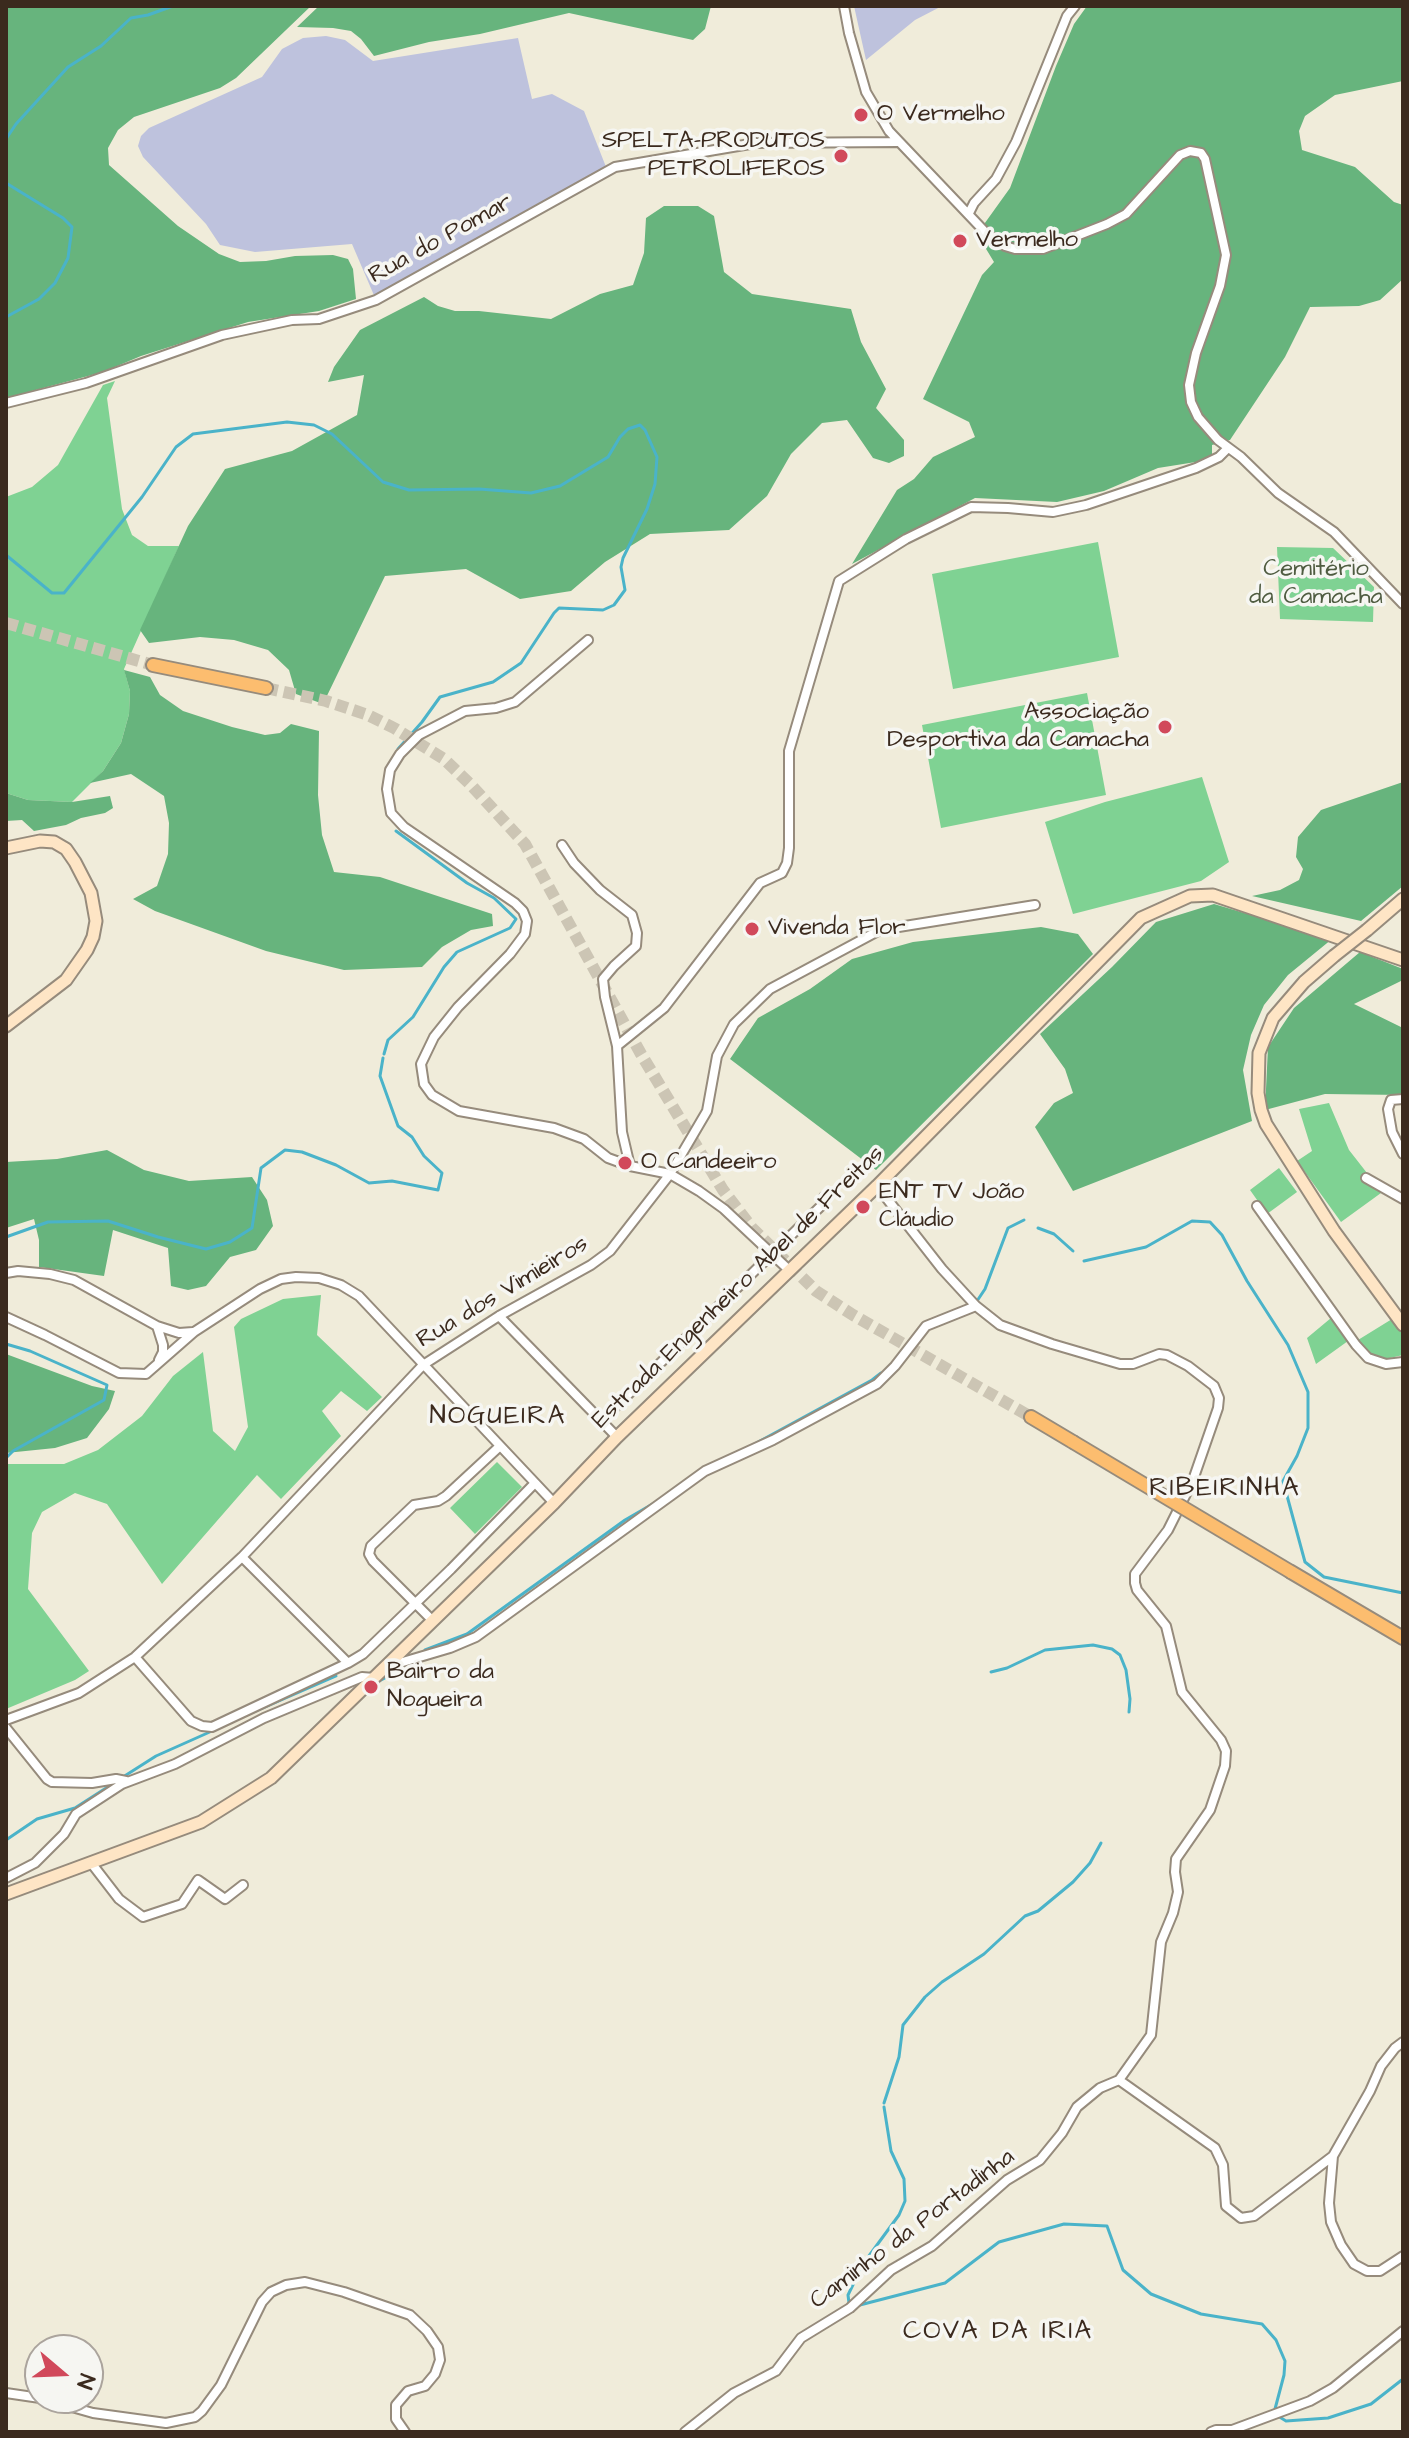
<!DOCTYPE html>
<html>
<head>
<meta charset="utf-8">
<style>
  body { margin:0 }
  #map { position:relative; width:1409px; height:2438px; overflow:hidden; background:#f0ecda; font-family:"Architects Daughter",sans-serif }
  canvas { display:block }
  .frame { position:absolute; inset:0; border:8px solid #3b2a1e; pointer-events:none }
  .north { position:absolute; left:24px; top:2334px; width:80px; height:80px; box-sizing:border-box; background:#f6f6f2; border:2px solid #aba49d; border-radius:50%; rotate:109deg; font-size:22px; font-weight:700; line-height:32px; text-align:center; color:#3b2a1e }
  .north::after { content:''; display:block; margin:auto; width:28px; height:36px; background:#d1495b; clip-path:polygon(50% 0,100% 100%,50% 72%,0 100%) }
</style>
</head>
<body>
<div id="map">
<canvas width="1409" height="2438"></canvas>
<div class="frame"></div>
<div class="north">N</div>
</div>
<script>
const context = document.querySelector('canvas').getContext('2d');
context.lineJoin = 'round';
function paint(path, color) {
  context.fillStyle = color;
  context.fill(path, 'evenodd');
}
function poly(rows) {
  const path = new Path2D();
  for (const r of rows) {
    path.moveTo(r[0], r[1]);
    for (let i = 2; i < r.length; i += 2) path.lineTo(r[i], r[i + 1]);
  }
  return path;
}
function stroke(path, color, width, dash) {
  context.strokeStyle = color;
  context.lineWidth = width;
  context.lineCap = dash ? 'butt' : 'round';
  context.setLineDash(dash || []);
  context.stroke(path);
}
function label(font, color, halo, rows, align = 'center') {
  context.font = font + ' "Architects Daughter",sans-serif';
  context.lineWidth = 7;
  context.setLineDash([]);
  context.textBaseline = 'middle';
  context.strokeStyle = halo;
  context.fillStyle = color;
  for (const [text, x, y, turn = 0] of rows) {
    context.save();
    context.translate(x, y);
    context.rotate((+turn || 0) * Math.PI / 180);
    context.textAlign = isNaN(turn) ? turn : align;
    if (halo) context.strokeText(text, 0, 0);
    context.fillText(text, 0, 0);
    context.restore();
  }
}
paint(poly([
  [854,6,942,6,915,20,866,60],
  [326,36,345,40,373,61,518,38,532,99,552,94,584,111,608,172,376,300,352,244,255,252,220,245,206,224,143,157,138,146,141,136,149,128,262,77,282,49,303,38]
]), '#bec2dd');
paint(poly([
  [115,381,107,398,122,509,132,535,148,546,179,546,124,669,130,691,129,714,121,743,103,771,72,802,28,800,6,793,6,497,32,487,58,465,103,385],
  [1098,542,1119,657,953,689,932,574],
  [1277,547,1333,548,1374,587,1373,622,1280,619],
  [1087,693,1106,795,941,828,922,725],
  [1202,777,1229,862,1201,881,1073,914,1045,822,1105,802],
  [1329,1103,1349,1150,1367,1173,1363,1178,1381,1193,1341,1222,1297,1161,1312,1151,1299,1109],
  [1279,1168,1297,1192,1267,1214,1250,1190],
  [321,1295,317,1335,382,1397,367,1411,341,1391,322,1411,341,1436,281,1499,257,1475,162,1584,107,1504,75,1493,42,1512,32,1533,28,1589,89,1671,75,1680,6,1709,6,1464,64,1464,98,1450,142,1416,173,1376,203,1352,213,1431,235,1451,248,1427,234,1327,241,1319,283,1299],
  [1331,1318,1348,1341,1316,1364,1307,1338],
  [1392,1319,1403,1334,1403,1355,1381,1360,1370,1354,1358,1340],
  [497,1462,522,1487,475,1534,450,1508]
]), '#7fd293');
paint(poly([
  [6,6,311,6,236,78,220,88,134,117,118,130,108,148,109,165,178,226,219,254,240,262,266,261,295,256,333,255,348,259,353,269,356,299,319,311,248,322,141,356,103,372,6,398],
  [319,6,711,6,705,29,693,40,569,13,480,34,429,42,374,56,361,39,351,31,333,28,297,27],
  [1087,6,1403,6,1403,81,1335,95,1305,116,1299,131,1302,150,1355,167,1394,202,1403,205,1403,279,1380,300,1359,306,1310,307,1285,357,1230,440,1212,445,1212,454,1202,461,1158,468,1104,491,1057,502,975,498,852,564,897,490,914,479,933,457,975,437,969,422,923,399,982,275,994,262,977,234,1010,188,1056,66,1074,24],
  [664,206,698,206,714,216,724,272,752,294,851,309,861,342,886,389,876,408,904,440,904,456,889,463,873,458,847,420,822,423,791,454,767,496,729,530,650,534,605,562,571,591,520,599,466,569,385,576,323,704,296,694,289,670,268,650,234,640,200,637,149,643,140,630,188,526,225,469,292,451,357,415,364,375,328,382,334,367,360,330,424,297,438,306,455,311,479,311,551,319,600,294,633,285,644,253,646,218],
  [124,670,150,677,160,695,183,711,232,727,265,735,280,733,291,724,319,731,318,795,322,835,334,872,380,877,492,914,493,926,471,930,442,947,422,967,344,970,266,951,155,911,133,899,157,886,168,854,169,823,164,796,131,774,90,783,103,771,121,743,129,714,130,691],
  [1403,782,1403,886,1361,921,1252,896,1280,890,1299,880,1303,869,1296,857,1298,837,1321,810],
  [6,793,28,800,72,802,110,796,113,808,105,813,81,818,66,825,34,831,22,820,6,821],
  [1214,904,1332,939,1288,975,1264,1005,1251,1035,1243,1070,1252,1121,1073,1191,1035,1127,1054,1103,1073,1093,1065,1069,1040,1034,1112,967,1156,922],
  [1041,927,1078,934,1093,954,876,1170,730,1059,758,1018,810,989,852,959,913,942],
  [1360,952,1403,969,1403,980,1354,1004,1403,1028,1403,1095,1325,1094,1265,1110,1268,1047,1294,1008],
  [107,1150,144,1170,189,1181,252,1177,267,1200,273,1226,256,1250,230,1257,206,1286,188,1290,171,1286,168,1248,113,1230,104,1276,39,1267,39,1240,34,1219,6,1228,6,1162,57,1159],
  [6,1354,92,1386,115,1391,109,1409,87,1438,55,1448,6,1453]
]), '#67b47d');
stroke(poly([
  [6,139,16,124,68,67,101,46,131,18,148,15,173,6],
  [6,183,63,218,72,227,68,258,55,283,39,299,6,317],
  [6,555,52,593,64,593,142,497,176,447,193,434,287,422,314,425,332,434,383,482,409,490,479,489,531,493,560,486,608,457,620,437,628,429,640,425,645,430,657,457,655,484,647,509,623,558,621,567,625,590,614,605,603,610,559,608,554,613,521,663,493,682,440,697,422,722,398,749],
  [384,1054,388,1040,413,1017,444,967,457,952,510,928,516,919,494,898,467,883,396,831],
  [1038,1228,1054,1234,1073,1251],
  [6,1237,48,1222,108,1221,158,1237,206,1249,230,1242,252,1228,261,1168,285,1150,302,1152,336,1165,369,1183,392,1181,438,1190,442,1173,424,1156,412,1137,398,1126,380,1076,383,1058],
  [1084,1261,1146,1247,1192,1221,1210,1222,1222,1235,1247,1281,1288,1345,1308,1392,1308,1428,1297,1456,1283,1481,1305,1562,1324,1577,1403,1593],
  [977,1301,985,1289,1008,1228,1024,1220],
  [6,1344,30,1351,107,1385,104,1400,13,1451,6,1458],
  [749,1447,872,1380,881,1373],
  [425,1650,467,1634,625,1520,656,1502],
  [991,1672,1007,1668,1045,1650,1093,1645,1112,1649,1120,1655,1126,1670,1130,1699,1129,1712],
  [381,1680,389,1676],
  [233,1721,336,1676],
  [123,1777,156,1756,212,1731],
  [6,1840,37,1819,75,1808,117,1781],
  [884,2103,899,2057,903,2025,925,1997,942,1982,984,1954,1025,1916,1038,1911,1073,1882,1090,1863,1101,1843],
  [849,2303,848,2295,863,2264,899,2215,905,2201,904,2179,891,2151,884,2107],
  [856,2306,945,2283,999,2242,1064,2224,1107,2226,1123,2270,1151,2294,1201,2314,1262,2324,1276,2340,1285,2361,1284,2375,1275,2409],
  [1278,2416,1286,2421,1328,2418,1371,2404,1403,2379]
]), '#4ab3c9', 3);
stroke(poly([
  [6,623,153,665],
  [266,688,326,701,368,715,394,728,444,759,471,785,525,844,641,1054,723,1190,752,1228,816,1291,853,1315,1031,1417]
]), '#ccc5b4', 12, [12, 6]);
const street = poly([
  [844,6,849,33,866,92,889,131,987,234,1005,246,1015,249,1043,249,1107,224,1126,214,1180,155,1190,151,1201,153,1205,159,1226,255,1220,286,1196,353,1189,385,1191,402,1198,417,1218,440,1241,457,1278,493,1334,532,1403,604],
  [969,213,974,203,996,179,1016,142,1067,16,1075,6],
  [6,403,86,383,222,335,292,320,319,319,376,300,615,167,756,143,897,142],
  [588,640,515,702,496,708,465,711,419,735,400,754,390,770,387,789,391,813,404,827,515,903,523,911,527,921,525,934,510,954,458,1007,434,1037,421,1064,424,1084,432,1095,459,1111,554,1128,584,1139,608,1158,630,1166,670,1174,699,1191,724,1209,789,1270],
  [562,845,574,863,600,890,632,915,637,933,636,946,614,966,603,979,605,997,617,1046],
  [1403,1099,1391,1100,1388,1109,1392,1132,1403,1154],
  [630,1166,622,1132,617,1046,664,1008,760,883,782,873,787,863,789,848,789,751,839,581,906,539,971,507,1008,508,1053,512,1086,505,1196,468,1219,457,1228,448],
  [1366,1178,1403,1199],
  [1257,1206,1356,1345,1368,1358,1386,1364,1403,1362],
  [6,1273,18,1271,50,1274,74,1280,157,1326,179,1333,193,1332],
  [499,1316,617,1437],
  [6,1317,45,1335,119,1373,146,1374,194,1332,260,1289,281,1279,296,1277,319,1278,341,1285,359,1296,554,1503],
  [157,1326,163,1345,163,1352,159,1360],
  [601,1421,822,1205,824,1197],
  [242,1557,348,1663],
  [432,1620,373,1561,369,1554,371,1546,414,1505,438,1501,446,1496,500,1446],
  [135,1657,191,1721,202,1726,212,1727,348,1663,363,1654,451,1569,535,1483],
  [391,1661,396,1664,450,1648,476,1637,705,1471,773,1440,877,1384,895,1366,926,1326,976,1306],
  [6,1720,79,1693,135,1657,242,1557,423,1365,499,1316,591,1265,610,1251,670,1174,707,1111,717,1056,734,1024,770,989,880,930,1035,905],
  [6,1728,47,1779,52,1782,92,1783,116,1779,126,1781],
  [92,1864,119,1899,143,1917,182,1904,198,1880,225,1899,243,1885],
  [6,1878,35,1863,64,1834,76,1814,122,1784,175,1764,264,1718,362,1677,374,1678],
  [1119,2080,1215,2148,1223,2165,1226,2206,1241,2218,1254,2216,1333,2156,1370,2091,1381,2066,1395,2048,1403,2042],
  [1333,2156,1329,2203,1331,2222,1341,2245,1354,2264,1367,2271,1380,2271,1403,2256],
  [6,2393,40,2398,93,2413,166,2423,195,2417,202,2411,221,2385,262,2302,271,2292,286,2285,305,2282,344,2292,410,2315,427,2331,438,2347,440,2360,435,2374,425,2386,408,2391,396,2405,396,2419,405,2432],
  [685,2432,734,2393,776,2371,801,2338,850,2308,891,2270,932,2246,1007,2180,1040,2160,1062,2133,1077,2107,1100,2088,1119,2080,1151,2035,1161,1942,1173,1913,1178,1892,1175,1872,1176,1859,1210,1810,1225,1766,1226,1751,1221,1740,1182,1692,1166,1626,1137,1590,1135,1583,1135,1574,1168,1530,1193,1480,1218,1408,1219,1398,1214,1386,1188,1366,1167,1355,1159,1354,1133,1364,1120,1364,1052,1344,1000,1325,976,1306,942,1269,877,1186],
  [1211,2432,1216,2430,1232,2430,1310,2401,1333,2388,1403,2331]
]);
const secondary = poly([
  [6,848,40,841,54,842,66,849,75,862,91,893,96,921,93,937,87,950,66,980,6,1026],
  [1367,930,1403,899],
  [1334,956,1304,982,1273,1018,1259,1053,1258,1093,1261,1110,1266,1124,1334,1231,1403,1325],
  [6,1894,201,1822,271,1778,554,1503,617,1437,877,1186,1141,918,1190,896,1213,895,1403,960]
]);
const primary = poly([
  [153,665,266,688],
  [1031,1417,1073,1442],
  [1291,1572,1403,1638]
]);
stroke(street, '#968b7c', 12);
stroke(secondary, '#968b7c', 15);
stroke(primary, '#968b7c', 16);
stroke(street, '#fff', 8);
stroke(secondary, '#fee5c5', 11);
stroke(primary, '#fcbd6f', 12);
const secondaryBridge = poly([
  [1334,956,1367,930]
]);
const primaryBridge = poly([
  [1073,1442,1291,1572]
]);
stroke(secondaryBridge, '#968b7c', 15, []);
stroke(primaryBridge, '#968b7c', 16, []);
stroke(secondaryBridge, '#fee5c5', 11);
stroke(primaryBridge, '#fcbd6f', 12);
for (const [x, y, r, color] of [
  [861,115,8,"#d1495b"],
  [841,156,8,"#d1495b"],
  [960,241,8,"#d1495b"],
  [1165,727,8,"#d1495b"],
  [752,929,8,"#d1495b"],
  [625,1163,8,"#d1495b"],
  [863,1207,8,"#d1495b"],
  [371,1687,8,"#d1495b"]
]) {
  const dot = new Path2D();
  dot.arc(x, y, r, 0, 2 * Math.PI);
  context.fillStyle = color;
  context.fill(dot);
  stroke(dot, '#f6f6f2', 3);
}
label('24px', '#3b2a1e', '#f6f6f2', [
  ["O Vermelho",877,115],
  ["SPELTA-PRODUTOS",825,142,"right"],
  ["PETROLIFEROS",825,170,"right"],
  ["Vermelho",976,241],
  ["Associação",1149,713,"right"],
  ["Desportiva da Camacha",1149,741,"right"],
  ["Vivenda Flor",768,929],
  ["O Candeeiro",641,1163],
  ["ENT TV João",879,1193],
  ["Cláudio",879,1221],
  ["Bairro da",387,1673],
  ["Nogueira",387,1701]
], 'left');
label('24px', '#3b2a1e', '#f6f6f2', [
  ["Rua do Pomar",441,240,-29],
  ["Estrada Engenheiro Abel de Freitas",739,1288,-44],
  ["Rua dos Vimieiros",503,1293,-31],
  ["Caminho da Portadinha",913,2230,-37]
]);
label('24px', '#4f5c41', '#f6f6f2', [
  ["Cemitério",1316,570],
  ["da Camacha",1316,598]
]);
context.letterSpacing = '2px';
label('26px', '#3b2a1e', '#f6f6f2', [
  ["NOGUEIRA",498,1418],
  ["RIBEIRINHA",1225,1490],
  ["COVA DA IRIA",998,2333]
]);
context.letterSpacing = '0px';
</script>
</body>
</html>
